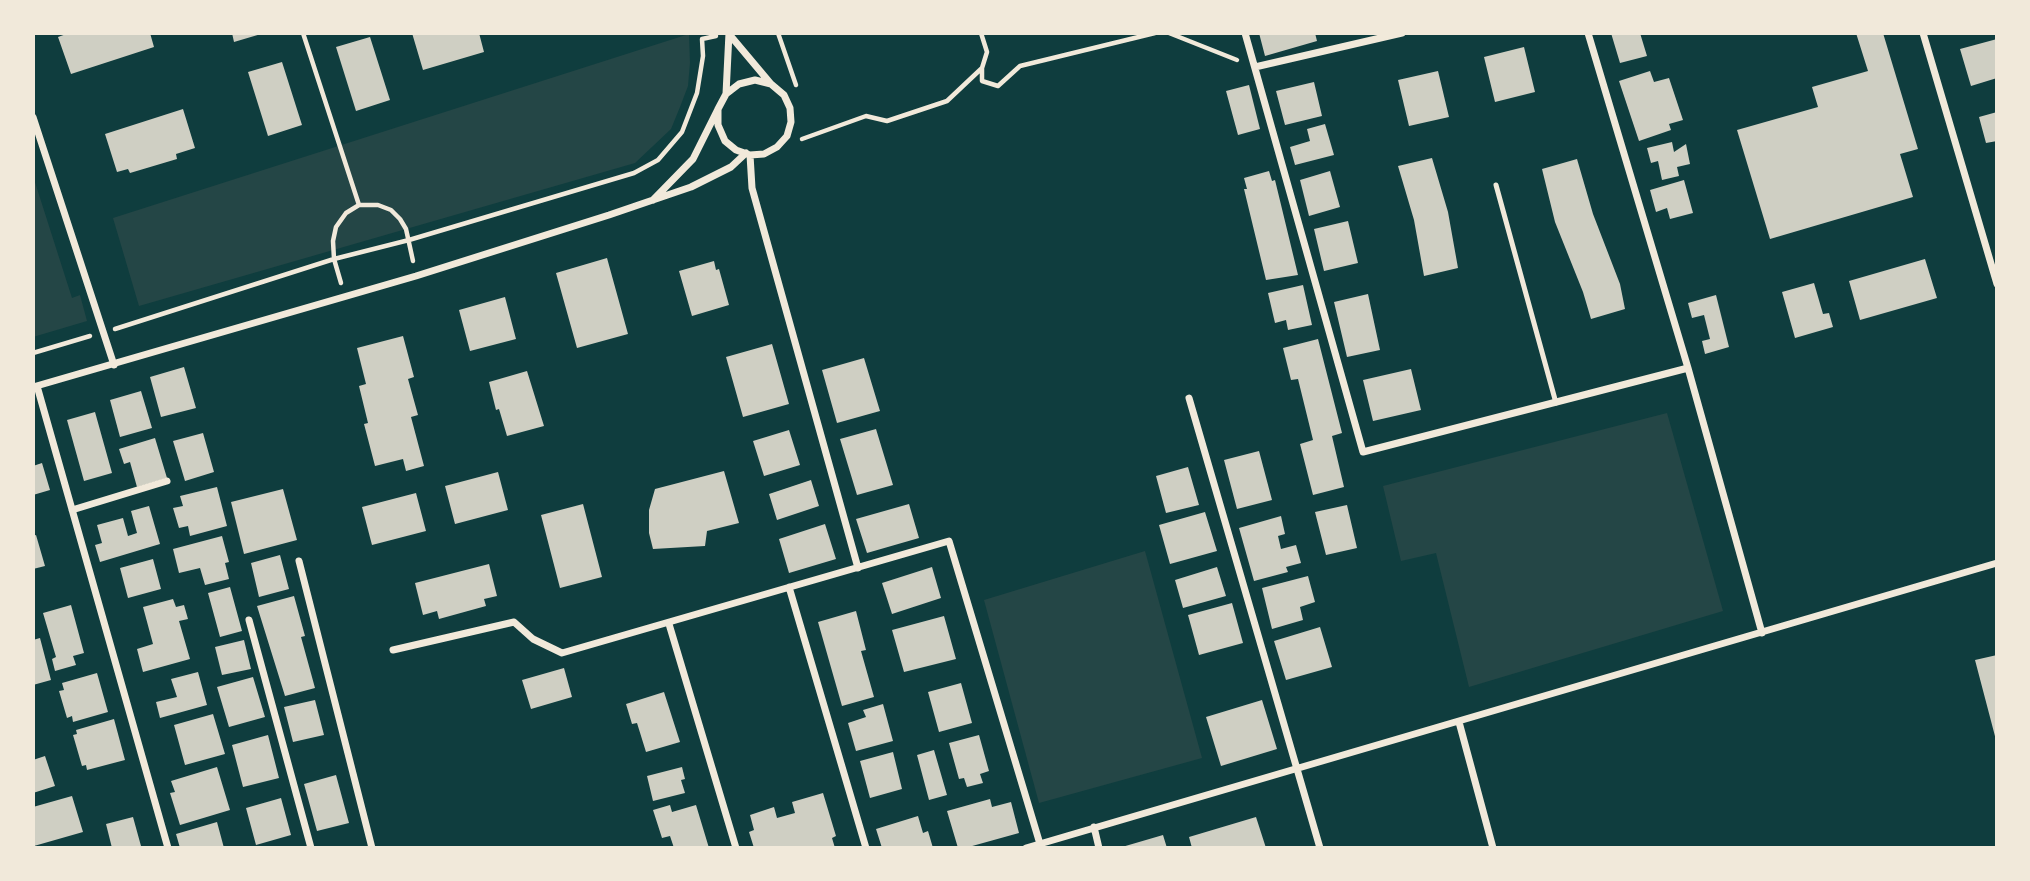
<!DOCTYPE html>
<html>
<head>
<meta charset="utf-8">
<style>
  body { margin:0 }
  #map { position:relative; width:2030px; height:881px; overflow:hidden; background:#0f3d3e; font-family:Arial,sans-serif }
  canvas { display:block }
  .frame { position:absolute; inset:0; border:35px solid #f1e9da; pointer-events:none }
</style>
</head>
<body>
<div id="map">
<canvas width="2030" height="881"></canvas>
<div class="frame"></div>
</div>
<script>
const context = document.querySelector('canvas').getContext('2d');
context.lineJoin = 'round';
function paint(path, color) {
  context.fillStyle = color;
  context.fill(path, 'evenodd');
}
function poly(rows) {
  const path = new Path2D();
  for (const r of rows) {
    path.moveTo(r[0], r[1]);
    for (let i = 2; i < r.length; i += 2) path.lineTo(r[i], r[i + 1]);
  }
  return path;
}
function stroke(path, color, width, dash) {
  context.strokeStyle = color;
  context.lineWidth = width;
  context.lineCap = dash ? 'butt' : 'round';
  context.setLineDash(dash || []);
  context.stroke(path);
}
paint(poly([
  [689,34,690,63,688,86,680,107,671,129,635,163,139,306,113,218],
  [33,176,72,298,80,295,87,321,33,337],
  [1667,413,1723,611,1469,687,1436,553,1401,561,1383,486],
  [1145,551,1202,758,1039,803,984,600]
]), '#244646');
paint(poly([
  [69,33,150,33,154,47,71,74,58,37],
  [232,33,261,33,261,34,234,42],
  [412,33,479,33,484,52,423,70],
  [1259,33,1315,33,1317,41,1265,56],
  [1611,33,1640,33,1647,56,1620,63],
  [1856,33,1883,33,1918,149,1900,154,1913,197,1770,239,1737,130,1818,107,1812,87,1868,71],
  [370,37,390,100,356,111,336,47],
  [1997,39,1997,78,1971,86,1960,49],
  [1524,47,1535,92,1495,102,1484,57],
  [282,62,302,125,268,136,248,72],
  [1438,71,1449,117,1409,126,1398,80],
  [1650,71,1654,82,1669,78,1683,120,1669,124,1671,130,1639,141,1619,81],
  [1314,82,1322,116,1285,125,1276,91],
  [1249,85,1260,129,1238,135,1226,91],
  [183,109,195,148,176,154,177,159,130,173,128,169,117,172,105,134],
  [1997,112,1997,141,1986,143,1979,117],
  [1325,124,1334,155,1295,165,1290,147,1310,141,1307,129],
  [1672,142,1674,152,1686,144,1690,164,1677,167,1679,176,1662,180,1658,161,1651,163,1647,148],
  [1432,158,1448,212,1458,268,1424,276,1414,220,1398,166],
  [1577,159,1593,214,1620,284,1625,309,1591,319,1583,292,1555,222,1542,169],
  [1269,171,1272,181,1275,180,1298,275,1266,280,1244,189,1247,189,1244,178],
  [1330,171,1340,207,1309,216,1300,180],
  [1684,180,1693,213,1670,219,1667,208,1656,212,1650,190],
  [1348,221,1358,263,1324,271,1314,229],
  [607,258,628,334,577,348,556,273],
  [1925,259,1937,298,1860,320,1849,281],
  [714,261,716,270,719,269,729,305,692,316,679,271],
  [1814,283,1823,314,1829,313,1833,327,1795,338,1782,292],
  [1303,285,1312,325,1288,330,1286,320,1275,323,1268,293],
  [1368,294,1380,350,1347,357,1334,302],
  [1716,295,1729,347,1705,354,1702,341,1710,339,1704,315,1692,318,1688,303],
  [505,297,516,339,470,351,459,310],
  [403,336,414,377,408,379,418,415,411,417,424,466,406,471,403,459,375,466,364,424,368,423,359,386,366,384,357,348],
  [1318,339,1342,433,1332,436,1344,487,1313,495,1300,444,1313,440,1298,379,1291,380,1283,348],
  [772,344,789,404,743,417,726,357],
  [864,358,880,411,837,423,822,370],
  [184,367,196,408,161,417,150,377],
  [1411,369,1421,410,1373,421,1363,380],
  [527,371,544,426,507,436,499,409,496,410,489,382],
  [141,391,152,428,120,437,110,400],
  [95,412,112,473,84,481,67,420],
  [876,429,893,485,857,495,840,439],
  [789,430,800,465,764,476,753,441],
  [203,433,214,472,185,481,173,441],
  [155,438,167,478,137,487,130,462,124,464,119,449],
  [1259,451,1272,500,1237,509,1224,460],
  [42,463,50,490,33,495,33,466],
  [1188,467,1199,505,1166,513,1156,476],
  [724,471,739,523,707,531,705,546,653,549,649,533,649,510,655,489],
  [498,472,508,510,455,524,445,486],
  [811,480,819,506,777,520,769,494],
  [217,487,227,526,190,536,188,526,179,528,173,508,183,506,180,496],
  [283,489,297,540,244,554,231,502],
  [416,493,426,531,372,545,362,507],
  [583,504,602,577,560,588,541,515],
  [909,504,919,538,867,553,856,519],
  [1347,505,1357,548,1326,555,1315,512],
  [149,506,160,544,100,562,95,545,102,543,97,525,123,518,128,536,137,533,131,511],
  [1205,512,1217,551,1170,564,1159,525],
  [1281,516,1285,534,1278,536,1281,549,1296,545,1301,563,1286,567,1288,572,1254,581,1239,528],
  [825,524,836,559,789,573,779,539],
  [36,535,45,566,33,569,33,536],
  [222,536,229,562,225,563,229,579,205,585,200,568,179,573,173,549],
  [280,555,289,589,259,597,251,563],
  [153,559,161,589,128,598,120,568],
  [489,564,497,596,484,599,486,606,439,619,437,611,423,615,415,583],
  [932,567,941,598,892,614,882,583],
  [1217,567,1226,596,1183,608,1175,580],
  [1308,576,1315,602,1300,607,1303,620,1272,629,1262,588],
  [230,587,242,631,220,637,208,593],
  [294,596,305,636,301,637,315,688,285,696,257,606],
  [173,599,176,607,184,605,188,619,179,621,190,659,143,672,137,649,153,644,143,607],
  [1232,603,1243,643,1199,655,1188,615],
  [71,605,84,653,73,656,76,665,55,671,52,659,56,657,43,613],
  [856,611,866,650,861,651,874,697,842,706,818,622],
  [944,616,956,659,904,672,892,630],
  [1320,627,1332,667,1286,680,1274,641],
  [40,638,51,680,33,685,33,640],
  [244,640,251,669,222,675,215,647],
  [1997,655,1997,740,1996,740,1975,660],
  [564,668,572,697,531,709,522,680],
  [198,672,207,705,160,718,156,702,177,697,171,679],
  [97,673,108,712,73,722,72,716,67,718,59,691,64,690,62,683],
  [253,677,265,717,229,727,217,687],
  [961,683,972,723,939,732,928,692],
  [664,692,680,742,646,752,637,723,632,724,626,704],
  [315,700,324,735,293,742,284,707],
  [1262,700,1277,749,1221,766,1206,717],
  [883,704,893,741,856,751,848,723,866,717,863,710],
  [213,714,225,754,185,765,174,725],
  [114,719,125,760,87,770,86,765,82,766,73,735,77,734,76,730],
  [268,735,279,778,243,787,232,745],
  [979,735,989,771,980,774,983,783,967,787,964,778,959,779,949,743],
  [934,750,947,795,929,800,917,755],
  [893,752,902,789,870,798,860,761],
  [45,756,55,786,33,793,33,760],
  [217,767,230,810,180,825,170,793,175,792,171,781],
  [682,767,685,779,681,780,685,793,653,801,647,776],
  [336,775,349,823,317,831,304,784],
  [823,793,836,836,832,838,835,848,754,848,749,832,754,830,750,815,774,807,777,818,795,813,792,802],
  [72,796,83,832,34,846,33,807],
  [281,798,291,835,256,845,246,808],
  [990,799,992,807,1011,802,1019,833,965,848,958,848,947,811],
  [670,805,672,812,696,805,709,848,674,848,670,836,662,838,653,810],
  [918,816,923,833,928,831,933,848,882,848,876,829],
  [133,817,141,846,112,848,106,824],
  [1256,817,1266,848,1192,848,1189,837],
  [217,822,224,848,180,848,176,834],
  [1163,835,1167,848,1122,848,1122,847]
]), '#cfcfc3');
stroke(poly([
  [303,33,359,205],
  [778,33,796,85],
  [981,33,987,52,982,68,982,81,998,86,1020,66,1155,33],
  [1169,33,1237,60],
  [802,139,866,116,887,121,947,101,982,68],
  [341,283,334,259,333,241,336,227,346,213,359,205,378,205,391,210,400,219,406,229,413,261],
  [115,329,334,259,409,240,634,173,658,160,682,132,697,93,703,56,702,39,716,36],
  [33,353,90,336]
]), '#f1e9da', 4.5);
stroke(poly([
  [1496,185,1556,403]
]), '#f1e9da', 5);
stroke(poly([
  [1245,33,1363,452,1688,368],
  [1588,33,1688,368,1762,633],
  [1923,33,1997,284],
  [729,34,771,84],
  [1255,67,1402,33],
  [726,94,729,33],
  [33,117,114,365],
  [750,155,752,188,858,568],
  [653,200,693,159,718,109,726,94,739,84,755,80,771,84,784,95,790,108,791,122,787,136,777,147,764,154,750,155,736,150,725,141,718,125,718,109],
  [37,386,168,848],
  [33,387,416,276,609,215,691,187,731,167,746,153],
  [1189,398,1320,848],
  [72,510,167,481],
  [299,561,372,848],
  [789,587,866,848],
  [249,620,311,848],
  [669,624,736,848],
  [393,650,514,622,533,639,562,653,949,541,1040,844],
  [1459,722,1493,848],
  [1094,827,1099,848],
  [1026,848,1997,563]
]), '#f1e9da', 7);
</script>
</body>
</html>
